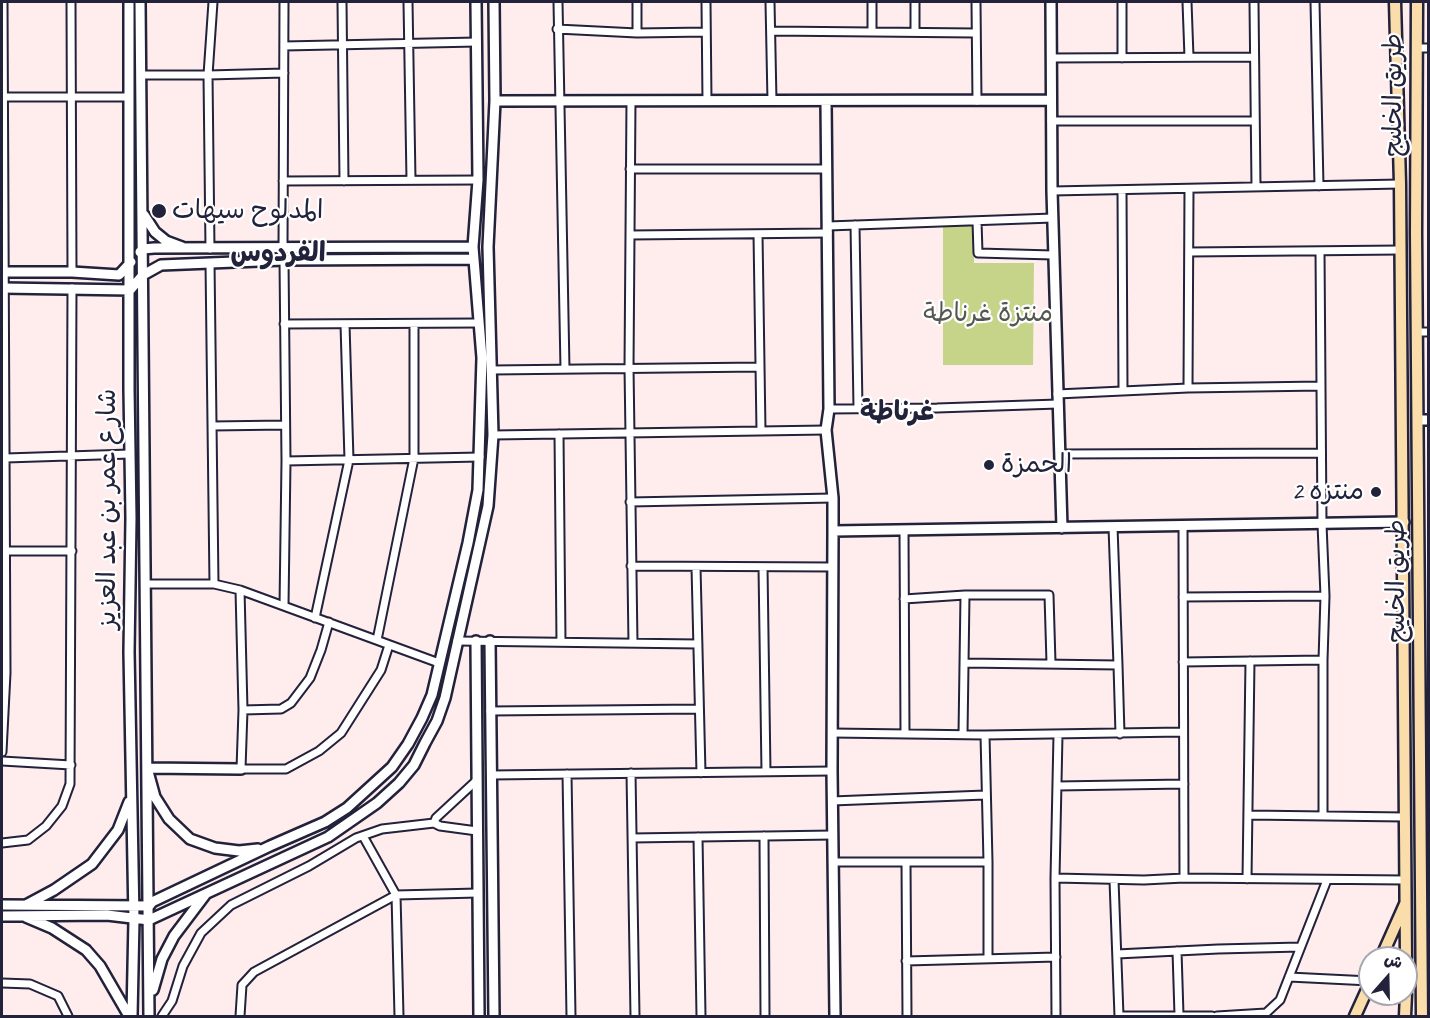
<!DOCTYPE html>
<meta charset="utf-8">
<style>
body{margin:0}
#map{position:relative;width:1430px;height:1018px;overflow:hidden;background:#ffecec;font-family:Caveat,"Playpen Sans Arabic",sans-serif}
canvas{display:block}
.frame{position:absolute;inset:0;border:3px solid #22223b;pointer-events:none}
.north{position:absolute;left:1358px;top:946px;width:60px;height:60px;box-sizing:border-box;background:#fff;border:2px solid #a7a7b1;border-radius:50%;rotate:20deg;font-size:16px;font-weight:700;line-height:24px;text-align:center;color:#22223b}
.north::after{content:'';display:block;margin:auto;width:21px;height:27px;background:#22223b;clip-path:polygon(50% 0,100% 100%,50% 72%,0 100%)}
</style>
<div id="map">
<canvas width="1430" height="1018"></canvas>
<div class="frame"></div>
<div class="north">ش</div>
</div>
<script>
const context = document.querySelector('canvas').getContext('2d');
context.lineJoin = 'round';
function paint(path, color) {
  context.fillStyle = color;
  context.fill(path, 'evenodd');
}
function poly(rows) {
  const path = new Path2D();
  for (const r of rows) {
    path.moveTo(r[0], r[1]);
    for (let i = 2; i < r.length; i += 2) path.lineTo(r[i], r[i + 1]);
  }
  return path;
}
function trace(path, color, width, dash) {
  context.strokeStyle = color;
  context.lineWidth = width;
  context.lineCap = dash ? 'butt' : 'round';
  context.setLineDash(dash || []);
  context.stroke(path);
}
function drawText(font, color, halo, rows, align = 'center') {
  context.font = font + ' Caveat,"Playpen Sans Arabic",sans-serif';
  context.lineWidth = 4.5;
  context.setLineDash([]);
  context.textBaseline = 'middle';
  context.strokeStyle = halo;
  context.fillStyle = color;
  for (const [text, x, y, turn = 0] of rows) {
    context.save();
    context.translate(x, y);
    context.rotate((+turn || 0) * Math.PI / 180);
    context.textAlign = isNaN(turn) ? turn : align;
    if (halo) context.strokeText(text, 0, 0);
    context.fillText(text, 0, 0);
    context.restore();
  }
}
const green = poly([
 [943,225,974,225,974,263,1034,263,1033,365,943,365]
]);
const street = poly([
 [71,2,72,272],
 [342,2,344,181],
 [408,2,411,180],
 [558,2,565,369],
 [637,2,637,33],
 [706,2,707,101],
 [770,2,772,101],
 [872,2,872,31],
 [976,2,977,101],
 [1122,2,1122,58],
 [1187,2,1189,57],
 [1254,2,1256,187],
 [1315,2,1319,186],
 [557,29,637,33,706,32],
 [771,31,975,33],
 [915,32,915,2],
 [284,46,477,42],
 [1417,48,1428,48],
 [1051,58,1254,57],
 [141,75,208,75,284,73],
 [3,97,129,97],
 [631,101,629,367,633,643],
 [1051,121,1255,121],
 [630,169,827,169],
 [283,181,478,180],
 [1122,190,1123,391],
 [1052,191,1400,184],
 [977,221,978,253,1053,255],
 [855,225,858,408],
 [828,226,1053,218],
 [758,234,761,431],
 [630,235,828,233],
 [283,248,284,2],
 [210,249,208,75,213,2],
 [1320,251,1322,524,1325,596,1323,660,1323,816],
 [1189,252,1401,250],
 [210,263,214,584],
 [284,324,479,323],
 [1417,332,1428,332],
 [492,370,760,367],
 [1188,388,1189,189],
 [1057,394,1188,388,1321,386],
 [829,409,937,408,1058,404],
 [212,426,285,425],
 [559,434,561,642],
 [493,435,826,430],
 [1060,454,1321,453],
 [6,458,130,454],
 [286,461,480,457],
 [630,502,833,498],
 [1183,526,1184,878],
 [1113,527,1118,665],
 [904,530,905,734],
 [4,551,72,551],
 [631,566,833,567],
 [696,567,701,773],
 [763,567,766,772],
 [146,584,214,584,240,590,439,663],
 [240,590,243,710,241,769,286,769,319,751,341,733,381,670,389,645],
 [1183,597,1325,596],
 [904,599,965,595,1049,595,1051,663],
 [284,606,286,461,284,260],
 [315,618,349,460,345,324],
 [377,640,414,458,414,324],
 [457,641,698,644],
 [1183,662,1323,660],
 [964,663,1118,665,1120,734],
 [243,710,281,709,291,703,310,678,321,650,329,622],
 [490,711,699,709],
 [832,733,985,735,1182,732],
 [963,734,965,595],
 [985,735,988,862,988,959],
 [2,752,6,673,3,2],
 [2,761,71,765],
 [631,773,635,1016],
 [567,774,571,1016],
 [491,775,832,771],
 [1057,786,1184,784],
 [832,801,985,795],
 [1248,815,1405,817],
 [434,823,436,818,477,780],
 [363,836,396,895,399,1016],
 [764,836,765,1016],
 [698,837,701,1016],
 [632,838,833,835],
 [2,843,28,840,46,826,62,806,70,784,72,288],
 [833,862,988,862],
 [906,862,907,1016],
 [1055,878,1144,880,1184,878,1406,880],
 [1247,879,1250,661],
 [1114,880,1119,1016],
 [1177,951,1179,1015],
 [1117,954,1218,949,1300,947],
 [906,961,1056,957],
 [1289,977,1370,981],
 [2,983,30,984,58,996,68,1016],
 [162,1016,172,1001,183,966,201,933,231,905,309,866,356,838,382,829,434,823,440,826,477,831],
 [240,1016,242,985,254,972,396,895,478,893],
 [1056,1016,1055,878,1058,735],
 [1119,1016,1212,1016],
 [1217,1016,1266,1013,1280,1000,1327,880]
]);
const secondary = poly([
 [129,2,129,389,131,518,129,652,134,919,132,1016],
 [140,2,149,1016],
 [1051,2,1052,191,1062,528],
 [495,101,1051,100],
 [826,101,829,409,826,430,833,498,833,531,832,771,835,1016],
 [144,215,155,232,166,241,182,247],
 [140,252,143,249,154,248,473,247],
 [2,272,72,272,119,275,131,262],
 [2,288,130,290,143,275,161,265,284,260,473,259],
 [1418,420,1428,420],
 [833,531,1404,522],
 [476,641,479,1016],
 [490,641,494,1016],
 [241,769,147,768,155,797,169,819,190,839,215,848,239,851,258,849],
 [2,905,149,906,152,902,270,846,325,822,347,808,392,767,408,744,422,718,432,695,468,543,478,490,482,358,473,247,478,180,476,2],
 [26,905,54,890,92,864,118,830,129,802],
 [2,916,107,915,149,920,328,837,377,803,399,783,414,765,425,743,437,721,445,698,488,506,493,435,488,247,495,101,494,2],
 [26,917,52,928,86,950,100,966,129,1016],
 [153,990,162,959,174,936,205,895]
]);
const primary = poly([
 [1395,2,1400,184,1406,958],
 [1417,2,1416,233,1422,1016],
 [1381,958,1405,904],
 [1355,1016,1370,983],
 [1405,1016,1406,994]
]);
const markers = [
 [159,211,8,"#22223b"],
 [989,465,6,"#22223b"],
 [1376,492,6,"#22223b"]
];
const streetNames = [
 ["طريق الخليج",1394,95,-90],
 ["شارع عمر بن عبد العزيز",108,509,-90],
 ["طريق الخليج",1397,581,-90]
];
const poiNames = [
 ["المدلوح سيهات",172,211],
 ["الحمزة",1001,465],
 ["منتزه 2",1364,492,"right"]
];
const parkNames = [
 ["منتزة غرناطة",988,314]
];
const neighbourhoodNames = [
 ["الفردوس",278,254],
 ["غرناطة",897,413]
];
paint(green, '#c5d488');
trace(street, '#22223b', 11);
trace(secondary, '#22223b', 14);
trace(primary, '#22223b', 15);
trace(street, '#fff', 7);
trace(secondary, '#fff', 9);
trace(primary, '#faddab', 10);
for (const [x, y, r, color] of markers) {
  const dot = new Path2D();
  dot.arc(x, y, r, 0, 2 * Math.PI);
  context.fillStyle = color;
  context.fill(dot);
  trace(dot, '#fff', 2);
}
drawText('26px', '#22223b', '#fff', streetNames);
drawText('26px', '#22223b', '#fff', poiNames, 'left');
drawText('26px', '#535752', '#fff', parkNames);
drawText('bold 27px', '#22223b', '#fff', neighbourhoodNames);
</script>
